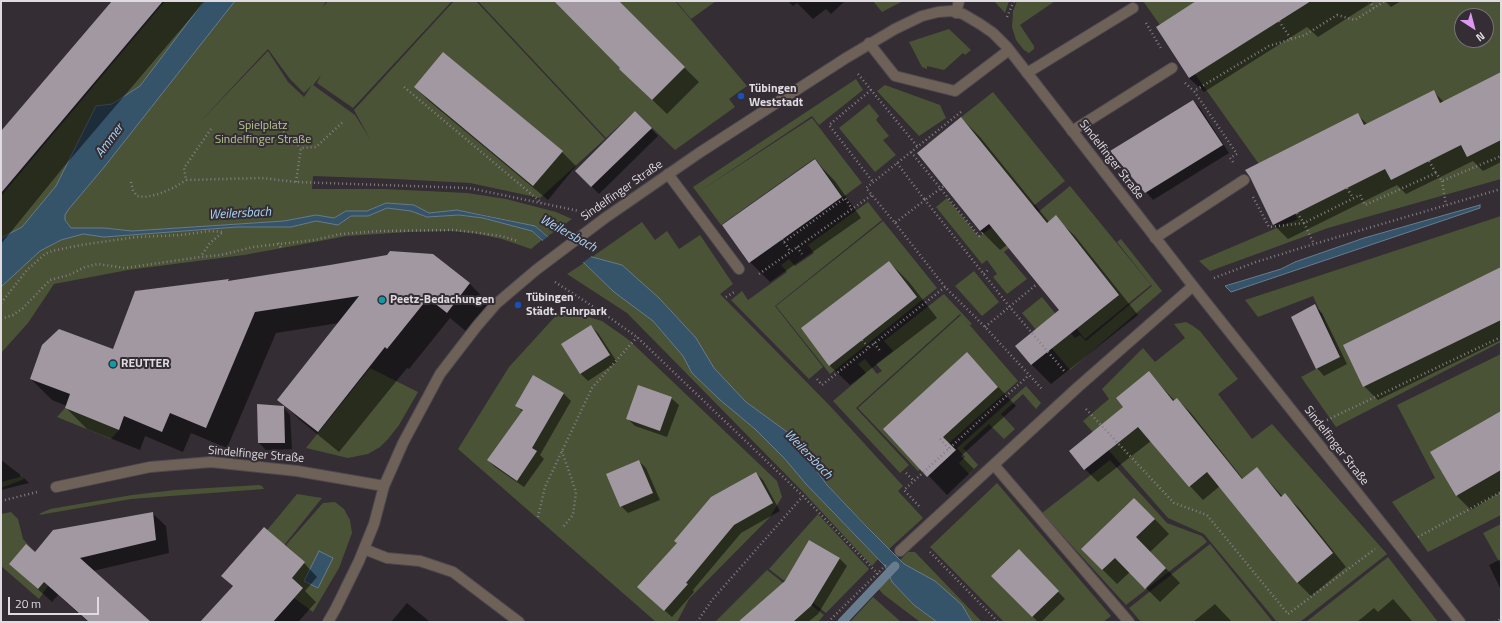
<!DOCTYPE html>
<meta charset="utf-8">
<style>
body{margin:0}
#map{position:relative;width:1502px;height:623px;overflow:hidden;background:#342d34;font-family:"Titillium Web",sans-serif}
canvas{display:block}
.frame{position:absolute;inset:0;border:2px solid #dfdbe0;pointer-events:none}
.north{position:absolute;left:1454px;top:8px;width:40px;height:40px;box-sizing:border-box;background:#342d34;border:1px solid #787379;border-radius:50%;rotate:144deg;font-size:11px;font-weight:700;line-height:16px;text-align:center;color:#dfdbe0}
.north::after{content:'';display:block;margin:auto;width:14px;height:18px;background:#de98f2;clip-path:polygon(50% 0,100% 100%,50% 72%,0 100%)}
.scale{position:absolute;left:8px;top:597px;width:91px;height:18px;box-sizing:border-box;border:2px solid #dfdbe0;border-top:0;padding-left:5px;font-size:12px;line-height:14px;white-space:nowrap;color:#dfdbe0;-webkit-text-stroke:3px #342d34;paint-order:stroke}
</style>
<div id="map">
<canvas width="1502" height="623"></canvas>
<div class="frame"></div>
<div class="north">N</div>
<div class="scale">20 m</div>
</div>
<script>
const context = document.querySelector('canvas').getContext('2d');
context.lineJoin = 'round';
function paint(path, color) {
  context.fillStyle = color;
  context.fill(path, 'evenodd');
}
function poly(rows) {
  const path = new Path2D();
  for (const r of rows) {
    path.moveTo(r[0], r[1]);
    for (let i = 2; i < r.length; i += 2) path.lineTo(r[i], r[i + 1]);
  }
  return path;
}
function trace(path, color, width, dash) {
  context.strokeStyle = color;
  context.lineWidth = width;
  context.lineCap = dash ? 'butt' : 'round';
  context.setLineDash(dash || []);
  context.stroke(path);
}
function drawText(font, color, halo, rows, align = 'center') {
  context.font = font + ' "Titillium Web",sans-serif';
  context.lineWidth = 4;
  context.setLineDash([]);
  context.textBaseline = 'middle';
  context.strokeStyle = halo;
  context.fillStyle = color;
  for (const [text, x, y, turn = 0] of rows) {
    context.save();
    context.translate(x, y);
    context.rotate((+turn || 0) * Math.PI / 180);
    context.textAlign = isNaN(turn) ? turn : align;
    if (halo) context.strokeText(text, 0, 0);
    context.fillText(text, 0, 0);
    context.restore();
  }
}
const green = poly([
 [165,1,204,1,140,86,112,104,96,107,56,186,22,227,1,238,1,196],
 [235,1,326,1,323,7,328,1,452,1,353,108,317,83,321,75,313,85,355,115,370,139,354,110,454,1,476,1,605,139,540,198,470,183,395,179,313,176,312,189,384,189,467,193,506,199,556,212,572,219,548,236,535,226,485,215,457,210,429,213,414,205,386,203,367,211,347,211,334,218,316,215,284,221,132,231,104,228,71,228,65,220,65,215,68,210,105,166],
 [268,49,290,79,304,93,312,85,304,97,288,82,268,51,197,125],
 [478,1,675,1,747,86,729,99,735,107,675,150,635,111,606,138],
 [676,1,716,1,691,19],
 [873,1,903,1,882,12],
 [994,1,1009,1,1005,13],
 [1017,1,1055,1,1020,25,1034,46,1034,49,1029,53,1024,50,1016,40,1012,27,1013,11],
 [1143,1,1501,1,1501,179,1328,228,1210,271,1199,261,1298,219],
 [1462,16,1486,16,1486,40,1462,40],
 [949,29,971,50,965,55,963,53,944,70,927,66,927,69,922,67,909,42],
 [856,79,863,90,819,125,812,116,700,191,812,118,862,183,843,197,815,158,721,225,693,187],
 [885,85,940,105,946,118,919,136,877,91],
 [993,92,1065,181,999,233,927,144],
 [869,104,879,116,876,120,889,136,883,140,896,155,875,172,839,128],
 [1070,186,1151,285,1085,339,1004,240],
 [947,198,979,237,992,227,1009,248,1004,252,1027,279,1007,294,993,277,997,274,987,260,982,264,936,207],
 [868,202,882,220,775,306,823,367,809,379,731,300,742,291,748,300,787,272,781,265,789,259,795,266,814,253,808,245],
 [387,208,411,211,427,217,459,215,483,218,532,231,542,240,531,249,502,239,474,233,450,231,409,232,347,236,244,255,128,270,54,284,28,323,1,353,1,287,40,251,61,240,83,234,104,237,237,227,291,227,316,221,338,225,351,216,368,216],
 [1501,216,1501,342,1336,427,1301,377,1340,356,1313,296,1258,317,1245,300],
 [883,221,937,288,830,374,776,306],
 [642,222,655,240,667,231,679,249,700,235,733,284,720,294,831,407,903,486,898,491,923,518,889,549,827,485,790,434,746,402,714,368,696,338,659,298,622,265,592,257],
 [1121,239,1162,291,1070,370,1022,313,1042,297,1075,338,1080,335,1086,341,1152,286,1117,242],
 [584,263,614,292,653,321,683,356,692,373,719,399,755,429,785,459,806,484,878,559,872,566,804,493,627,313,567,274],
 [974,271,999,302,982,316,955,286],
 [944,294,972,324,970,325,960,314,856,408,909,465,900,473,833,401,866,373,858,364,865,359,877,374,882,371,876,364,893,351,884,341],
 [562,309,602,321,629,340,777,481,782,497,770,517,689,599,677,622,656,622,458,449,509,367],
 [961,315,1018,381,918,471,858,408],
 [1186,322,1193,326,1200,331,1238,379,1218,394,1252,439,1272,424,1387,554,1300,622,1277,622,1204,534,1168,518,1083,421,1109,399,1102,389,1143,348,1155,362,1185,338,1174,324],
 [1501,354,1501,515,1428,552,1392,502,1435,478,1397,405],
 [370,368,418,392,399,425,388,439,380,447,368,454,348,458,306,448],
 [1026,386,1041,403,1036,409,1023,394,1001,414,1015,429,1004,439,989,424,963,448,978,465,969,474,959,463,965,457,957,448],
 [65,408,119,430,111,439,57,417],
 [1110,460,1167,523,1202,536,1207,542,1126,605,1042,513],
 [21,474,23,477,24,479,1,488,1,482,20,477],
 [997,483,1111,616,1103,622,1004,622,930,547],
 [259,485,262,486,264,489,131,499,39,515,41,513,50,509,132,495,175,490],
 [297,494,322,498,281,549,264,534],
 [335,502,344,509,350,520,352,533,339,568,313,612,294,598,303,588,292,578,304,562,286,545,323,503],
 [11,512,18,519,23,539,35,552,57,573,39,599,1,566,1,528,14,524,1,528,1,514],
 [818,514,869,569,826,613,769,569],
 [1501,524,1501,565,1483,533],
 [1210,544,1273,622,1141,622,1129,608],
 [908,552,915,552,982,622,972,622,962,605,904,564,900,560],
 [1388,557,1438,622,1306,622],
 [767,570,824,615,818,622,715,622],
 [889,576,892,582,914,605,937,622,920,622,883,594,877,587],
 [873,597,901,622,850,622]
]);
const water = poly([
 [204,1,235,1,105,166,68,210,65,215,65,220,71,228,104,228,132,231,284,221,316,215,334,218,346,211,367,211,386,203,414,205,429,213,457,210,535,226,547,236,592,257,622,265,659,298,696,338,714,368,746,402,790,434,827,485,868,528,904,564,935,581,962,605,972,622,937,622,914,605,892,582,890,577,846,622,891,576,884,565,806,484,785,459,755,429,719,399,692,373,683,356,653,321,614,292,584,263,542,240,532,231,483,218,459,215,427,217,411,211,387,208,368,216,351,216,338,225,316,221,291,227,237,227,104,237,83,234,61,240,40,251,1,287,1,238,22,227,56,186,96,106,112,104,140,86,204,1],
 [1480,205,1480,208,1231,292,1225,286,1281,269,1295,262,1364,238,1480,205],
 [319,551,333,558,318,588,304,581,319,551]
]);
const pier = poly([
 [550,235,593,255,581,264,541,242]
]);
const shadow = poly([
 [113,1,205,1,62,169,1,244,1,132],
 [555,1,617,1,699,82,667,114,635,83],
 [788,1,845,1,831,14,826,9,813,19,797,3,793,6],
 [1198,1,1374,1,1318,37,1307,27,1204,92,1189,78],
 [1385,1,1401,1,1391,7],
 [1501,73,1501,162,1483,171,1473,161,1406,194,1397,185,1288,239,1274,225,1357,114,1368,125,1433,91,1444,102],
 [415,87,562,152,576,166,548,200,429,101],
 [1193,101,1200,108,1229,153,1153,200,1112,151],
 [635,112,658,136,599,194,576,171],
 [961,118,980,137,1049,222,1055,217,1075,236,1138,315,1051,384,1032,365,1016,346,1060,310,1007,245,1000,250,981,231,918,153],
 [815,161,835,181,861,218,770,282,750,262],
 [433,255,470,284,490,305,468,333,450,318,409,369,407,368,339,452,300,420,279,400,339,323,276,333,227,448,191,433,183,452,145,436,140,450,87,429,66,408,67,406,52,400,31,379,113,350,228,280,230,281],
 [889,262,909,282,937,318,850,385,829,365],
 [1501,269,1501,340,1378,400,1364,386,1344,345],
 [1315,306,1322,313,1347,364,1324,376,1317,368],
 [591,326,598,333,617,362,588,381,581,374,562,344],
 [967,353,1016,406,961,456,974,469,947,495,884,429],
 [1149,373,1175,401,1177,399,1191,413,1243,479,1257,468,1283,497,1285,495,1299,508,1346,567,1311,596,1297,582,1220,486,1203,500,1190,486,1151,441,1098,482,1085,469,1124,407],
 [534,376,564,394,571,401,540,455,544,459,524,487,495,467,488,460,523,412,517,406],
 [671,398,679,405,667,437,635,426,628,419],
 [283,407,290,415,292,449,266,450,259,443],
 [1501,412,1501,492,1471,510,1457,496],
 [1,460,22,476,29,483,1,490],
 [639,461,646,468,660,500,628,513,621,506],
 [756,473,763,480,780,511,741,533,693,590,694,592,672,617,646,594,678,543],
 [152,513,166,526,169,553,93,571,150,622,88,622,58,595,52,602,10,564,35,554],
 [1149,513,1169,534,1150,552,1180,583,1160,602,1130,572,1117,584,1082,549],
 [1019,551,1065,599,1041,622,1038,622,993,576],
 [839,558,847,566,818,614,808,622,750,622],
 [1501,559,1501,590,1489,565],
 [304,563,317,577,305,591,316,602,298,622,201,622,234,587,223,576],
 [1393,599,1413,622,1357,622,1374,608,1378,612],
 [407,603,430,622,391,622],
 [1215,604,1232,622,1193,622]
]);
const stream = poly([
 [842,622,895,566]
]);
const building = poly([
 [112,1,163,1,1,193,1,131],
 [554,1,619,1,685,67,652,100,619,69,620,68],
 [1196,1,1311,1,1189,78,1156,27],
 [443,52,563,151,533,186,414,87],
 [1501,72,1501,140,1467,157,1461,145,1391,180,1385,169,1273,225,1250,177,1245,170,1358,113,1364,125,1434,90,1440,103],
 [1193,100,1223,145,1145,193,1110,151],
 [635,111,652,128,591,187,575,171],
 [961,117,1047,223,1056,215,1119,295,1031,365,1015,346,1059,310,989,224,980,231,917,153],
 [815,159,842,197,749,263,722,225],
 [390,251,433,254,470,283,447,313,428,298,387,349,385,347,318,432,277,400,359,296,255,312,206,428,170,413,162,432,124,416,119,430,65,408,70,394,30,379,42,345,59,329,113,349,135,291,229,279,228,281,330,265,387,255],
 [889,261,917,297,829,366,801,328],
 [1501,267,1501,320,1363,387,1343,345],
 [1315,304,1340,357,1316,369,1291,317],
 [591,325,610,355,580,374,561,344],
 [967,352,998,387,943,437,956,450,927,477,883,429],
 [1149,371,1173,401,1177,398,1242,479,1257,467,1281,497,1285,493,1333,553,1297,583,1207,472,1189,487,1138,427,1084,470,1069,451,1123,407,1116,398],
 [533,375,564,393,532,448,537,451,517,481,487,460,523,410,515,406],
 [638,385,672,397,660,431,626,419],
 [257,404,284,406,285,443,258,443],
 [1501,411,1501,470,1456,496,1430,452],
 [639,460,653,493,620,507,606,474],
 [756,472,773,503,734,525,686,583,688,584,664,611,637,587,677,543,674,541,711,497],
 [1134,498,1155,519,1136,537,1166,568,1145,589,1115,558,1102,570,1081,549],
 [153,512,156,540,80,558,151,622,89,622,44,582,38,589,9,564,26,544,35,552,53,530],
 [264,527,305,562,292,578,303,588,273,622,200,622,233,586,221,576],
 [809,540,840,558,811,606,793,622,738,622,785,581],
 [1019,549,1059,591,1032,617,991,576]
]);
const path = poly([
 [1369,1,1374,8],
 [1007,17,1014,1],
 [1279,21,1291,39],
 [1146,23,1162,50],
 [858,74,917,146],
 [1185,83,1194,91],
 [404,87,542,203],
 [871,90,829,125,873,182],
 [961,112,866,188,895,223,925,200,1009,306,1065,372],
 [272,120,301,148],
 [211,129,184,168,186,180,262,178,296,182,469,188,579,211],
 [911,152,979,236,985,231],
 [1429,161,1436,173],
 [1233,162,1230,158,1237,154,1194,91,1269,46,1305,35,1337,15,1355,20,1385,1],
 [897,163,925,200,944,186],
 [1442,181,1446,205],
 [131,182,133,190,137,196,145,197,159,194,175,187,186,180],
 [296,182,301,148,316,147,344,121],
 [1347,188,1353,198],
 [1253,197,1269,227,1304,223,1360,195,1365,205,1436,173,1442,181,1501,156],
 [1297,213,1304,223,1314,244],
 [895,223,945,287,985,327,1043,390],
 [782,239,791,252],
 [784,242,845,198,852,209],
 [278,243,281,248],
 [797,247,802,254],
 [759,274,872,195],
 [984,274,988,270],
 [1214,278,1256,262,1314,244,1501,189],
 [555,282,603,313,637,337,803,496,878,574],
 [726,297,736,291],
 [1,303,27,270,45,254,52,251,81,245,136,237,181,235,210,231,223,232,210,243,201,256],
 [1,319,13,315,23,308,50,280,69,275,85,267,98,264,125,268,200,257,221,255,253,247,314,240,341,234,380,231,455,230,501,236,518,241],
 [985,327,1037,284],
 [862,340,869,348],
 [874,343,881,352],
 [817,379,822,385,945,287],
 [1086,409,1174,503,1207,515,1288,614,1375,549],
 [1327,420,1501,337],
 [940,439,949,449],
 [562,451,576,492,573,515,563,527],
 [906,473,914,481],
 [1,501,37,492],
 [919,506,904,490,1029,375],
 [538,517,545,487,592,388,637,337],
 [1418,537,1501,492],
 [930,552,998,622],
 [697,622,712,600,803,496],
 [828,622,886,565],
 [1495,622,1501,619]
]);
const lane = poly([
 [1027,73,1133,8],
 [1072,131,1172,68],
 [668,174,739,269],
 [1155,238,1244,180],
 [994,465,1129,622],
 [900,551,1078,387,1193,286]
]);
const street = poly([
 [956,13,959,1],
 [869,43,895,76,955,91,1009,50],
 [56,487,150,467,211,462,297,471,384,486],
 [364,549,387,558,420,561,453,572,519,622],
 [328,622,336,608,359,561,374,524,384,486,403,443,440,374,477,326,496,304,536,270,605,218,699,153,846,58,895,29,922,16,938,12,951,11,963,14,980,24,993,33,1007,47,1193,286,1460,622]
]);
const markers = [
 [741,96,4,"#1a4fb4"],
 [382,300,4,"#0f9aa8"],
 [518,305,4,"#1a4fb4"],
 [113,364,4,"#0f9aa8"]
];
const poiNames = [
 ["Tübingen",749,89],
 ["Weststadt",749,103],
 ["Tübingen",526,298],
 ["Städt. Fuhrpark",526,312],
 ["Peetz-Bedachungen",390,300],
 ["REUTTER",121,364]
];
const parkNames = [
 ["Spielplatz",263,126],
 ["Sindelfinger Straße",263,140]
];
const streetNames = [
 ["Sindelfinger Straße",1111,160,52],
 ["Sindelfinger Straße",622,191,-35],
 ["Sindelfinger Straße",1336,446,52],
 ["Sindelfinger Straße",256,455,5]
];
const waterNames = [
 ["Ammer",110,141,-53],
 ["Weilersbach",240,214,-3],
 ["Weilersbach",568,234,29],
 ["Weilersbach",808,455,46]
];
paint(green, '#4b5337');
paint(water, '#355369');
trace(water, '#687c8d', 1);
paint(pier, '#342d34');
paint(shadow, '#0007');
trace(stream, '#687c8d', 9);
paint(building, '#a198a1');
trace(lane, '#4f4950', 12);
trace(street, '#4f4950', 12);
trace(path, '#847e85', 2.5, [1, 3]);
trace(lane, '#6e6258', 10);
trace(street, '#6e6258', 10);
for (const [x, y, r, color] of markers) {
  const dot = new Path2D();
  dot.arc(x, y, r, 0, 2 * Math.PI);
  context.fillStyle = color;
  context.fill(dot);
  trace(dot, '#342d34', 1.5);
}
drawText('bold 12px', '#dfdbe0', '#342d34', poiNames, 'left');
drawText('12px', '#b8c88d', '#342d34', parkNames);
drawText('12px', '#dfdbe0', '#342d34', streetNames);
drawText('italic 13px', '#aad6f6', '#342d34', waterNames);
</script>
